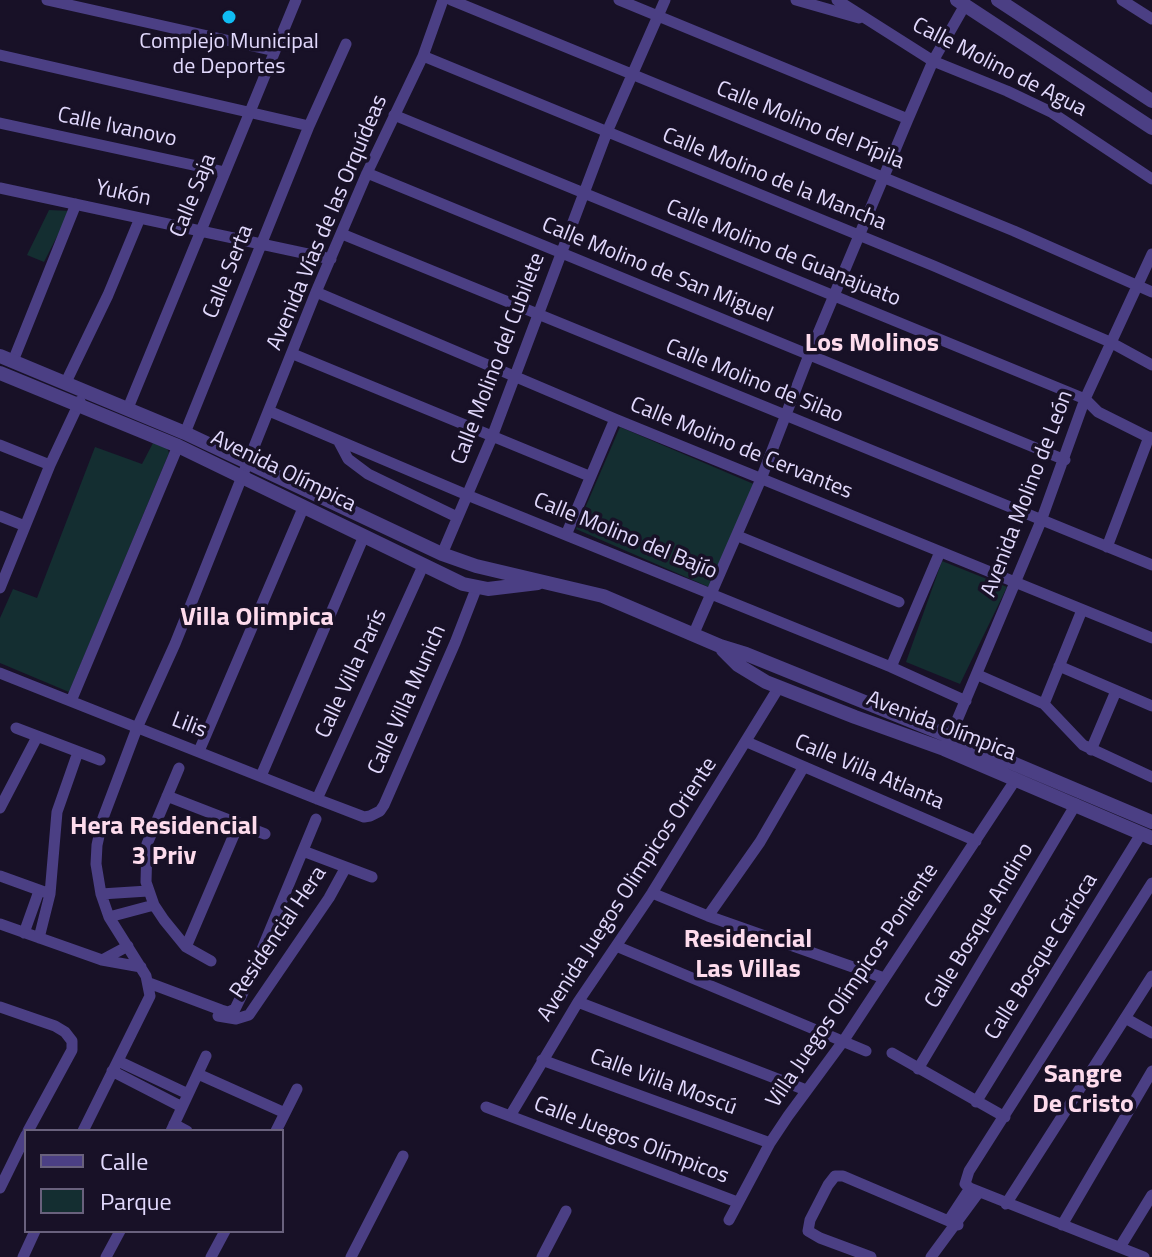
<!DOCTYPE html>
<meta charset="utf-8">
<style>
body{margin:0}
#map{position:relative;width:1152px;height:1257px;overflow:hidden;background:#181127;font-family:"Titillium Web",sans-serif}
canvas{display:block}
.legend{position:absolute;left:24px;top:1129px;width:260px;height:104px;box-sizing:border-box;background:#181127;border:2px solid #69617d;margin:0;padding:10px 14px;list-style:none;font-size:24px;color:#e2d9fd}
.legend li{display:flex;align-items:center;gap:16px;height:40px}
.legend b{width:40px;border:2px solid #69617d}
</style>
<div id="map">
<canvas width="1152" height="1257"></canvas>
<ul class="legend">
<li><b style="height:10px;background:#4b3f84"></b>Calle</li>
<li><b style="height:22px;background:#142e31"></b>Parque</li>
</ul>
</div>
<script>
const context = document.querySelector('canvas').getContext('2d');
context.lineJoin = 'round';
function paint(path, color) {
  context.fillStyle = color;
  context.fill(path, 'evenodd');
}
function poly(rows) {
  const path = new Path2D();
  for (const r of rows) {
    path.moveTo(r[0], r[1]);
    for (let i = 2; i < r.length; i += 2) path.lineTo(r[i], r[i + 1]);
  }
  return path;
}
function trace(path, color, width, dash) {
  context.strokeStyle = color;
  context.lineWidth = width;
  context.lineCap = dash ? 'butt' : 'round';
  context.setLineDash(dash || []);
  context.stroke(path);
}
function drawText(font, color, halo, rows, align = 'center') {
  context.font = font + ' "Titillium Web",sans-serif';
  context.lineWidth = 7;
  context.setLineDash([]);
  context.textBaseline = 'middle';
  context.strokeStyle = halo;
  context.fillStyle = color;
  for (const [text, x, y, turn = 0] of rows) {
    context.save();
    context.translate(x, y);
    context.rotate((+turn || 0) * Math.PI / 180);
    context.textAlign = isNaN(turn) ? turn : align;
    if (halo) context.strokeText(text, 0, 0);
    context.fillText(text, 0, 0);
    context.restore();
  }
}
const green = poly([
 [49,210,70,211,44,262,27,255],
 [620,427,756,485,711,588,576,529],
 [153,443,167,448,169,453,69,692,0,663,0,618,13,589,37,598,95,447,142,464],
 [942,561,1007,587,960,684,906,662]
]);
const minor = poly([
 [47,0,275,51],
 [451,0,1014,231,1152,292],
 [619,0,908,119],
 [796,0,859,18],
 [837,0,933,61,1007,91,1051,112,1152,179],
 [1122,0,1152,19],
 [0,55,309,126],
 [423,56,934,266,1110,342,1152,365],
 [394,115,1085,399,1098,412,1152,439],
 [0,123,225,172],
 [367,173,1065,460],
 [0,188,331,259],
 [342,234,1152,565],
 [316,292,615,419,1152,638],
 [293,354,589,476],
 [13,361,76,204],
 [66,382,108,295,140,218],
 [128,408,296,0],
 [269,411,467,495,891,667,966,701],
 [185,433,309,126,346,44],
 [339,442,348,459,368,474,457,517],
 [0,445,50,465],
 [0,516,25,526],
 [566,535,615,419],
 [738,536,899,602],
 [1107,547,1149,437],
 [442,554,492,437,607,132,665,0],
 [0,588,50,465,80,401],
 [694,633,761,479,809,355,908,119,933,61,965,5],
 [1059,666,1152,706],
 [891,667,940,552],
 [0,673,317,799,364,817,370,816,380,811,384,805,455,643,476,589],
 [978,675,1044,704,1083,745,1152,777],
 [71,701,178,446],
 [1044,704,1082,610],
 [16,728,100,760],
 [747,742,976,841],
 [947,744,1041,521,1085,399,1152,254],
 [1091,750,1116,691],
 [199,751,304,506],
 [179,768,147,844,146,882,154,905,164,920,186,947,211,961],
 [261,776,364,536],
 [167,796,265,834],
 [317,799,423,566],
 [0,808,37,737],
 [303,851,372,877],
 [0,876,50,894],
 [652,893,708,916,884,978],
 [101,894,148,891],
 [708,916,760,842,803,768],
 [109,917,154,905],
 [0,924,102,960,141,967],
 [24,933,39,891],
 [39,938,50,894,57,812,78,752],
 [616,946,866,1051],
 [186,947,239,823],
 [102,960,128,946],
 [149,983,221,1010,228,1012,235,1009,250,978,316,819],
 [578,1002,806,1090],
 [0,1007,55,1026,65,1032,72,1041,72,1050,28,1131],
 [218,1016,236,1019,249,1015,329,898,346,867],
 [1125,1018,1152,1033],
 [892,1053,1005,1117],
 [542,1060,770,1143],
 [118,1061,188,1094],
 [918,1069,1076,804],
 [112,1071,182,1107],
 [198,1074,285,1113],
 [976,1102,1141,834],
 [486,1107,737,1202],
 [510,1116,578,1002,652,893,779,687],
 [174,1124,187,1131],
 [83,1131,150,996,146,976,109,917,101,894,96,864,97,845,103,818,137,728,175,644,316,292,367,173,423,56,443,0],
 [171,1131,206,1056],
 [276,1131,297,1089],
 [0,1188,26,1135],
 [970,1188,965,1184,969,1171,1152,883],
 [970,1188,1144,1257],
 [1006,1204,1152,976],
 [729,1220,770,1143,788,1116,844,1040,1016,779],
 [949,1220,970,1188],
 [1062,1225,1152,1071],
 [1120,1247,1152,1195],
 [23,1257,35,1231],
 [106,1257,120,1231],
 [211,1257,225,1231],
 [351,1257,403,1156],
 [542,1257,566,1211],
 [871,1257,820,1238,808,1231,810,1220,828,1185,835,1176,843,1176,958,1225],
 [931,1257,979,1192]
]);
const tertiary = poly([
 [957,0,1152,128],
 [998,0,1152,101],
 [0,356,185,433,442,554,476,566,603,596,720,646,746,654,951,737,1152,822],
 [0,373,178,446,463,584,488,589,538,583],
 [723,650,738,665,766,682,855,717,944,749,1152,838]
]);
const markers = [
 [229,17,8,"#10bcf3"]
];
const poiNames = [
 ["Complejo Municipal",229,43],
 ["de Deportes",229,68]
];
const streetNames = [
 ["Calle Molino de Agua",999,68,27],
 ["Calle Molino del Pípila",810,126,22],
 ["Calle Ivanovo",117,128,12],
 ["Calle Molino de la Mancha",774,180,22],
 ["Yukón",123,194,12],
 ["Calle Saja",194,196,-68],
 ["Avenida Vías de las Orquídeas",328,223,-67],
 ["Calle Molino de Guanajuato",783,254,22],
 ["Calle Molino de San Miguel",657,271,22],
 ["Calle Serta",229,272,-68],
 ["Calle Molino del Cubilete",499,359,-69],
 ["Calle Molino de Silao",754,382,22],
 ["Calle Molino de Cervantes",741,449,22],
 ["Avenida Olímpica",283,472,26],
 ["Avenida Molino de León",1028,494,-69],
 ["Calle Molino del Bajío",625,537,22],
 ["Calle Villa París",352,674,-65],
 ["Calle Villa Munich",408,700,-66],
 ["Lilis",189,726,21],
 ["Avenida Olímpica",941,727,21],
 ["Calle Villa Atlanta",869,773,23],
 ["Avenida Juegos Olimpicos Oriente",628,890,-57],
 ["Calle Bosque Andino",980,926,-59],
 ["Residencial Hera",279,933,-56],
 ["Calle Bosque Carioca",1042,957,-58],
 ["Villa Juegos Olímpicos Poniente",853,986,-56],
 ["Calle Villa Moscú",663,1083,20],
 ["Calle Juegos Olímpicos",631,1141,21]
];
const quarterNames = [
 ["Los Molinos",872,345],
 ["Villa Olimpica",257,619],
 ["Hera Residencial",164,828],
 ["3 Priv",164,858],
 ["Residencial",748,941],
 ["Las Villas",748,971],
 ["Sangre",1083,1076],
 ["De Cristo",1083,1106]
];
paint(green, '#142e31');
trace(minor, '#4b3f84', 11);
trace(tertiary, '#4b3f84', 14);
for (const [x, y, r, color] of markers) {
  const dot = new Path2D();
  dot.arc(x, y, r, 0, 2 * Math.PI);
  context.fillStyle = color;
  context.fill(dot);
  trace(dot, '#181127', 3);
}
drawText('22px', '#e2d9fd', '#181127', poiNames);
drawText('22px', '#e2d9fd', '#181127', streetNames);
drawText('bold 26px', '#fddbec', '#181127', quarterNames);
</script>
